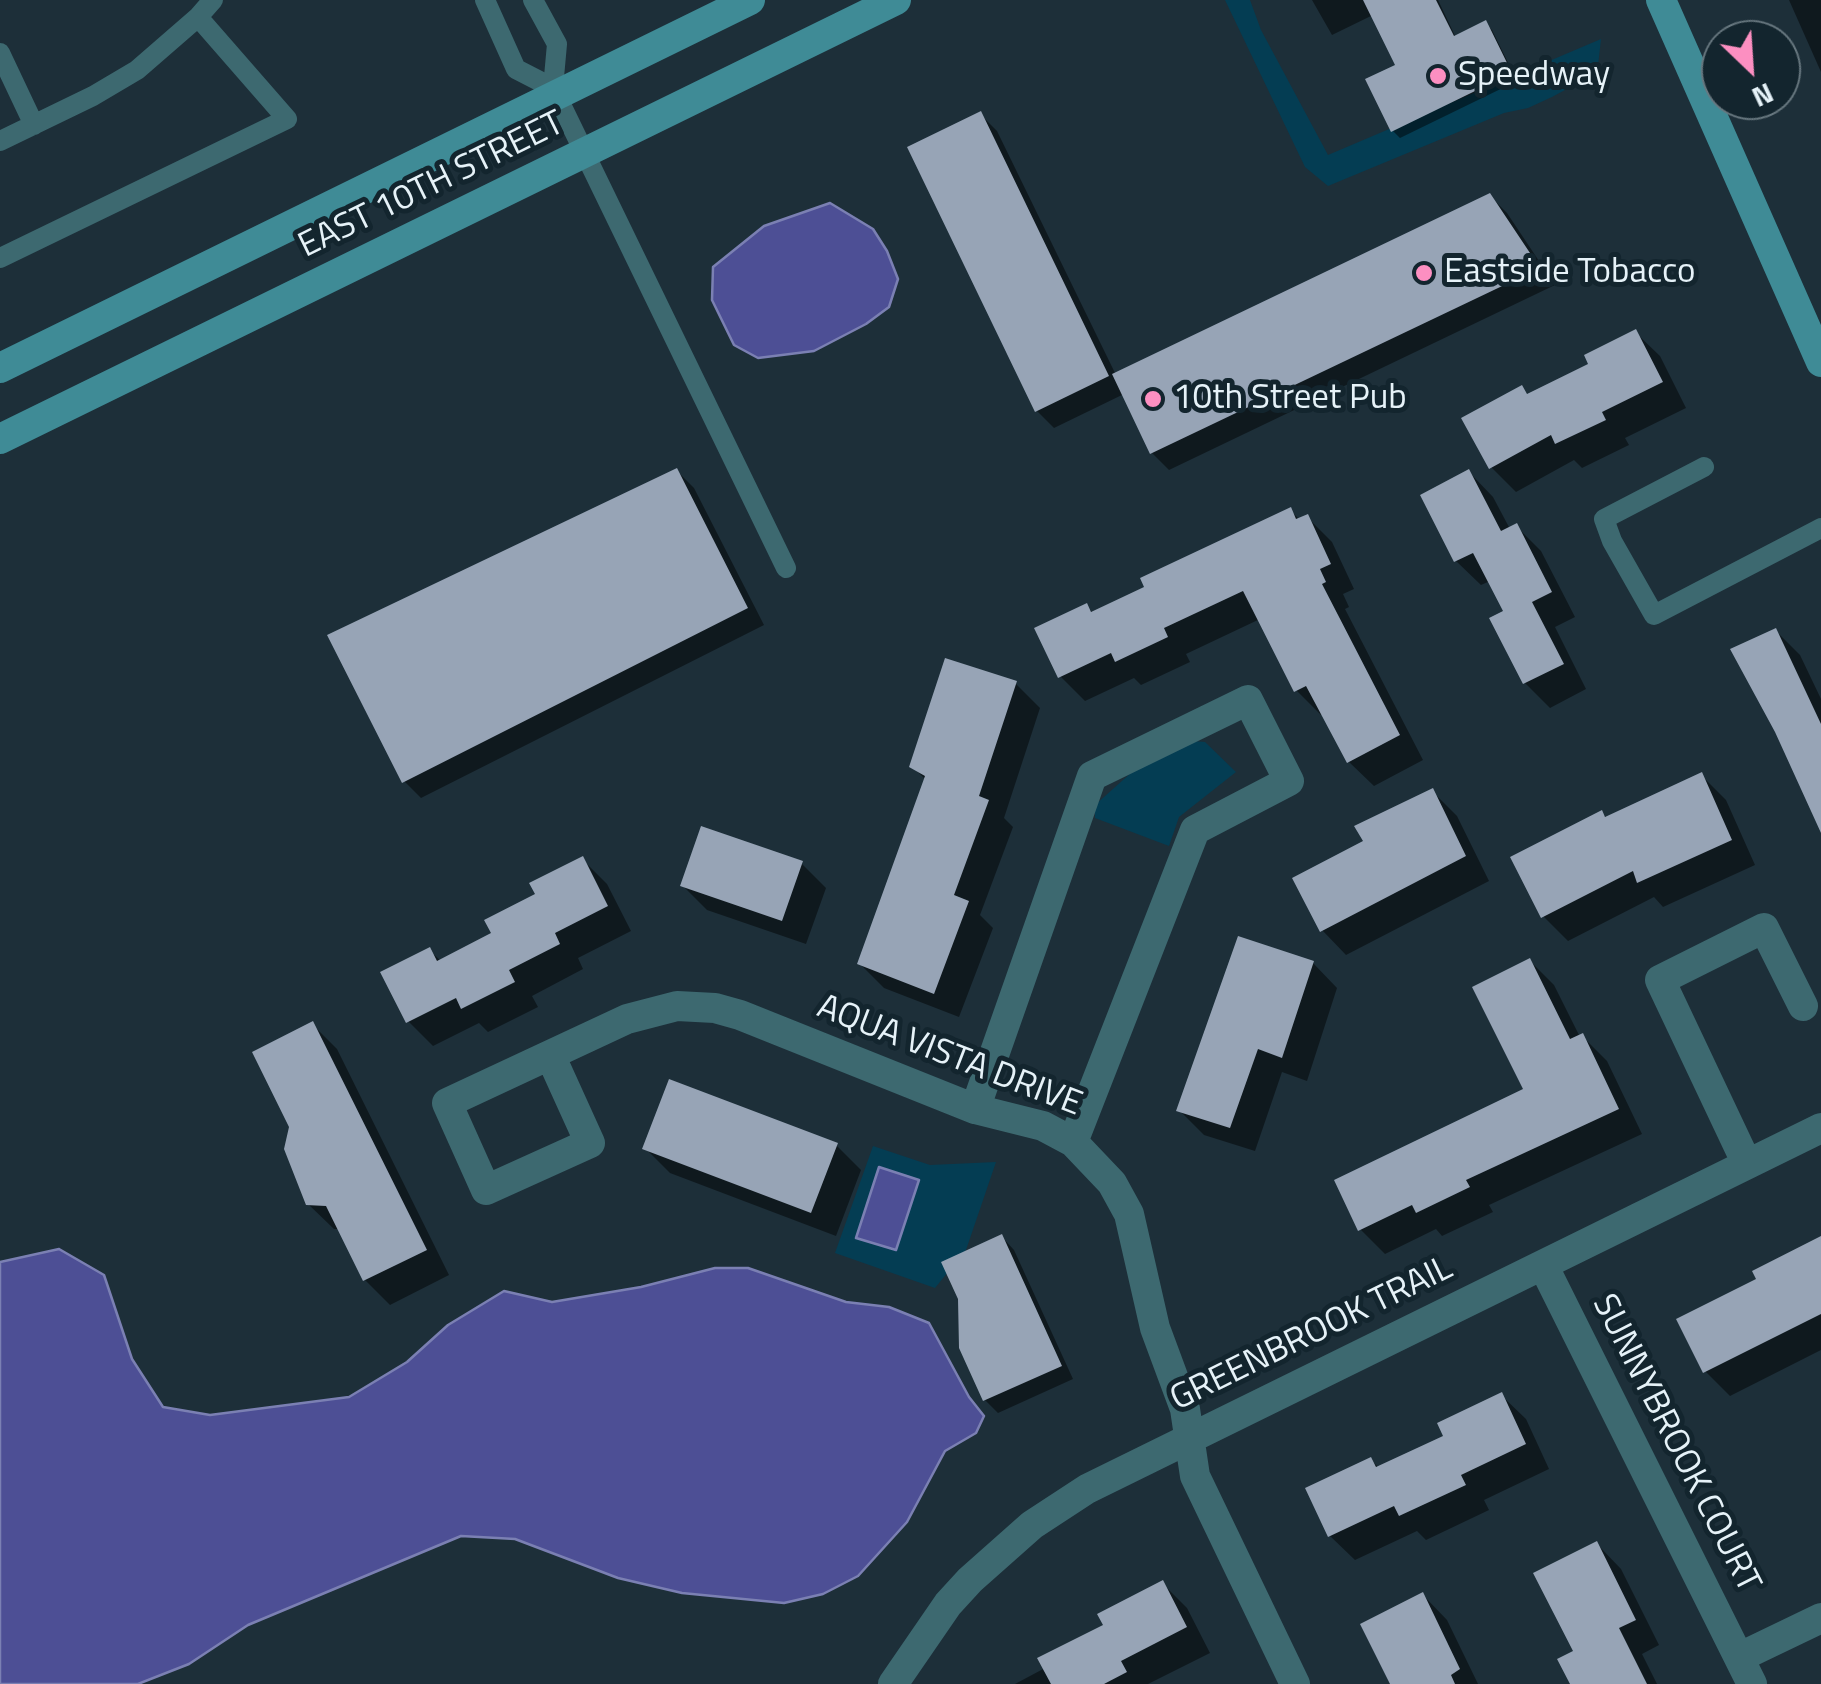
<!DOCTYPE html>
<style>
body{margin:0}
#map{position:relative;width:1821px;height:1684px;overflow:hidden;background:#1d2f39;font-family:"Titillium Web",sans-serif}
canvas{display:block}
.north{position:absolute;left:1701px;top:20px;width:100px;height:100px;box-sizing:border-box;background:#13252e;border:2px solid #67777f;border-radius:50%;rotate:155deg;font-size:28px;font-weight:700;line-height:40px;text-align:center;color:#e6f2f8}
.north::after{content:'';display:block;margin:auto;width:35px;height:45px;background:#fc8fc1;clip-path:polygon(50% 0,100% 100%,50% 72%,0 100%)}
</style>
<div id="map">
<canvas width="1821" height="1684"></canvas>
<div class="north">N</div>
</div>
<script>
const context = document.querySelector('canvas').getContext('2d');
context.lineJoin = 'round';
function paint(path, color) {
  context.fillStyle = color;
  context.fill(path, 'evenodd');
}
function poly(rows) {
  const path = new Path2D();
  for (const r of rows) {
    path.moveTo(r[0], r[1]);
    for (let i = 2; i < r.length; i += 2) path.lineTo(r[i], r[i + 1]);
  }
  return path;
}
function trace(path, color, width, dash) {
  context.strokeStyle = color;
  context.lineWidth = width;
  context.lineCap = dash ? 'butt' : 'round';
  context.setLineDash(dash || []);
  context.stroke(path);
}
function drawText(font, color, halo, rows, align = 'center') {
  context.font = font + ' "Titillium Web",sans-serif';
  context.lineWidth = 10;
  context.setLineDash([]);
  context.textBaseline = 'middle';
  context.strokeStyle = halo;
  context.fillStyle = color;
  for (const [text, x, y, turn = 0] of rows) {
    context.save();
    context.translate(x, y);
    context.rotate((+turn || 0) * Math.PI / 180);
    context.textAlign = isNaN(turn) ? turn : align;
    if (halo) context.strokeText(text, 0, 0);
    context.fillText(text, 0, 0);
    context.restore();
  }
}
const green = poly([
 [1225,0,1250,0,1261,30,1328,155,1601,39,1598,66,1576,84,1552,97,1528,108,1504,113,1328,186,1305,167],
 [1169,739,1205,742,1236,772,1179,817,1169,846,1095,818,1095,805],
 [873,1146,930,1165,996,1162,966,1250,935,1288,835,1253]
]);
const water = poly([
 [830,203,873,229,887,251,898,279,889,307,866,324,814,351,758,358,734,345,712,300,713,267,764,226,830,203],
 [879,1167,919,1180,896,1250,856,1238,879,1167],
 [59,1249,104,1275,132,1359,163,1407,210,1415,349,1397,407,1362,448,1325,504,1291,552,1302,641,1287,715,1268,748,1268,846,1302,889,1307,929,1323,969,1397,984,1416,976,1433,945,1451,907,1522,858,1576,823,1594,784,1603,682,1593,618,1578,515,1539,461,1536,248,1625,189,1664,138,1684,0,1684,0,1262,59,1249]
]);
const shadow = poly([
 [1312,0,1438,0,1456,38,1485,23,1492,30,1517,81,1400,138,1393,131,1398,66,1373,15,1332,35],
 [1789,0,1821,0,1821,72],
 [980,114,997,131,1116,375,1490,196,1507,213,1555,285,1169,470,1152,453,1124,394,1054,428,1037,411],
 [1635,332,1660,356,1686,408,1625,438,1629,445,1582,468,1574,460,1516,492,1491,467,1592,365],
 [677,471,694,488,764,625,421,798,404,781],
 [1469,472,1493,497,1510,529,1516,526,1541,551,1575,617,1555,627,1586,689,1550,708,1525,683,1492,619,1506,612,1490,581,1481,585,1456,561],
 [1290,510,1300,520,1307,517,1332,542,1354,589,1343,594,1349,607,1345,609,1423,760,1374,786,1349,762,1324,715,1321,715,1296,690,1260,619,1186,654,1190,662,1141,685,1134,678,1085,701,1060,676,1086,606,1093,613,1147,588],
 [1776,631,1800,655,1821,699,1821,827],
 [1015,683,1040,708,1004,818,1013,827,980,915,993,928,959,1017,884,988,860,964,927,781,912,766],
 [1701,775,1726,800,1755,865,1663,907,1654,897,1568,941,1543,916,1601,813,1607,818],
 [1432,791,1457,816,1489,881,1346,955,1322,930,1366,843],
 [582,859,607,884,631,931,578,958,583,969,532,996,538,1007,488,1032,479,1023,433,1046,408,1021,429,950,441,961,494,934],
 [801,863,826,888,806,944,707,910,682,885],
 [1530,961,1554,985,1580,1037,1582,1036,1607,1061,1642,1134,1489,1205,1493,1212,1442,1236,1436,1229,1385,1254,1360,1229,1526,1090],
 [1313,963,1337,988,1307,1081,1282,1072,1255,1151,1204,1135,1179,1110],
 [312,1024,337,1049,449,1275,390,1305,365,1280,340,1229,334,1229,308,1204],
 [836,1145,861,1170,836,1236,670,1173,645,1148],
 [1002,1237,1014,1250,1073,1379,998,1413,985,1400,960,1298],
 [1821,1239,1821,1350,1730,1396,1705,1371,1760,1280],
 [1501,1395,1526,1419,1549,1469,1484,1500,1489,1510,1426,1540,1417,1531,1355,1560,1330,1536,1371,1460,1380,1469,1446,1437],
 [1597,1544,1621,1569,1659,1645,1642,1654,1657,1684,1573,1684],
 [1162,1583,1187,1608,1210,1653,1148,1684,1015,1684,1045,1668],
 [1423,1595,1447,1620,1478,1684,1393,1684]
]);
const building = poly([
 [1363,0,1436,0,1454,36,1486,20,1512,73,1391,132,1365,79,1395,65],
 [981,111,1109,376,1035,412,907,147],
 [1490,193,1540,268,1150,454,1112,374],
 [1636,329,1663,382,1602,412,1606,420,1555,444,1551,435,1489,469,1461,418,1522,385,1527,394,1588,364,1584,355],
 [677,468,748,608,402,783,327,635],
 [1469,469,1501,531,1517,523,1552,592,1532,602,1564,664,1523,684,1489,618,1503,611,1473,553,1454,562,1420,495],
 [1291,507,1296,519,1308,514,1331,564,1320,569,1326,582,1322,584,1400,735,1347,763,1306,686,1294,692,1243,591,1164,628,1168,637,1115,662,1111,653,1058,678,1034,628,1087,603,1091,612,1144,587,1140,578],
 [1776,628,1821,724,1821,833,1775,732,1730,649],
 [945,658,1017,681,979,796,989,800,954,895,969,901,934,994,857,964,925,776,909,767],
 [1702,772,1732,840,1637,883,1633,871,1541,918,1510,857,1602,810,1605,817],
 [1433,788,1466,856,1320,932,1292,878,1363,841,1354,826],
 [701,826,803,861,782,921,680,886],
 [583,856,608,906,555,933,560,944,509,970,515,982,461,1009,456,998,406,1023,380,972,430,947,437,961,491,933,484,920,535,894,529,883],
 [1238,936,1314,961,1282,1058,1258,1049,1230,1128,1176,1111],
 [1530,958,1570,1039,1583,1033,1619,1109,1466,1180,1470,1187,1416,1213,1412,1205,1358,1231,1334,1180,1523,1089,1472,987],
 [313,1021,427,1250,363,1281,326,1206,306,1205,284,1149,289,1127,252,1052],
 [669,1079,838,1143,811,1213,642,1149],
 [1002,1234,1062,1366,983,1401,959,1348,958,1299,941,1262],
 [1821,1236,1821,1314,1703,1373,1676,1319,1756,1279,1752,1271],
 [1502,1392,1526,1444,1461,1475,1466,1485,1399,1516,1394,1506,1328,1537,1305,1488,1371,1457,1376,1467,1443,1436,1437,1423],
 [1597,1541,1636,1620,1619,1628,1647,1684,1570,1684,1557,1659,1573,1651,1533,1573],
 [1163,1580,1187,1627,1121,1661,1127,1672,1104,1684,1051,1684,1037,1658,1103,1625,1097,1614],
 [1423,1592,1460,1669,1451,1675,1455,1684,1390,1684,1360,1624]
]);
const lane = poly([
 [485,0,516,69,553,88],
 [533,0,557,44,553,88,786,568],
 [0,53,34,125],
 [0,141,93,96,137,70,198,17,213,0],
 [0,258,287,119,198,17],
 [1704,467,1604,519,1612,541,1654,615,1821,528]
]);
const street = poly([
 [551,1057,590,1143,486,1190,447,1103,627,1019,677,1006,715,1008,740,1015,975,1109,1043,1126,1073,1142,1112,1183,1129,1214,1155,1328,1185,1409,1195,1476,1295,1684],
 [975,1109,1092,776,1248,700,1289,781,1195,830,1073,1142],
 [1747,1164,1660,980,1764,928,1803,1006],
 [1543,1265,1752,1684],
 [1740,1657,1821,1618],
 [893,1684,948,1604,970,1580,1032,1525,1087,1489,1821,1128]
]);
const secondary = poly([
 [1661,0,1821,362],
 [0,368,750,0],
 [0,439,896,0]
]);
const markers = [
 [1438,76,10,"#fc8fc1"],
 [1424,273,10,"#fc8fc1"],
 [1153,399,10,"#fc8fc1"]
];
const poiNames = [
 ["Speedway",1458,76],
 ["Eastside Tobacco",1444,273],
 ["10th Street Pub",1173,399]
];
const streetNames = [
 ["EAST 10TH STREET",432,186,-26],
 ["AQUA VISTA DRIVE",949,1057,21],
 ["GREENBROOK TRAIL",1312,1335,-26],
 ["SUNNYBROOK COURT",1675,1444,63]
];
paint(green, '#043d53');
paint(water, '#4d4f95');
trace(water, '#7b80b3', 2.5);
paint(shadow, '#0007');
paint(building, '#97a4b6');
trace(lane, '#3d6970', 20);
trace(street, '#3d6970', 30);
trace(secondary, '#3f8b96', 30);
for (const [x, y, r, color] of markers) {
  const dot = new Path2D();
  dot.arc(x, y, r, 0, 2 * Math.PI);
  context.fillStyle = color;
  context.fill(dot);
  trace(dot, '#13252e', 4);
}
drawText('35px', '#e6f2f8', '#13252e', poiNames, 'left');
drawText('35px', '#e6f2f8', '#13252e', streetNames);
</script>
